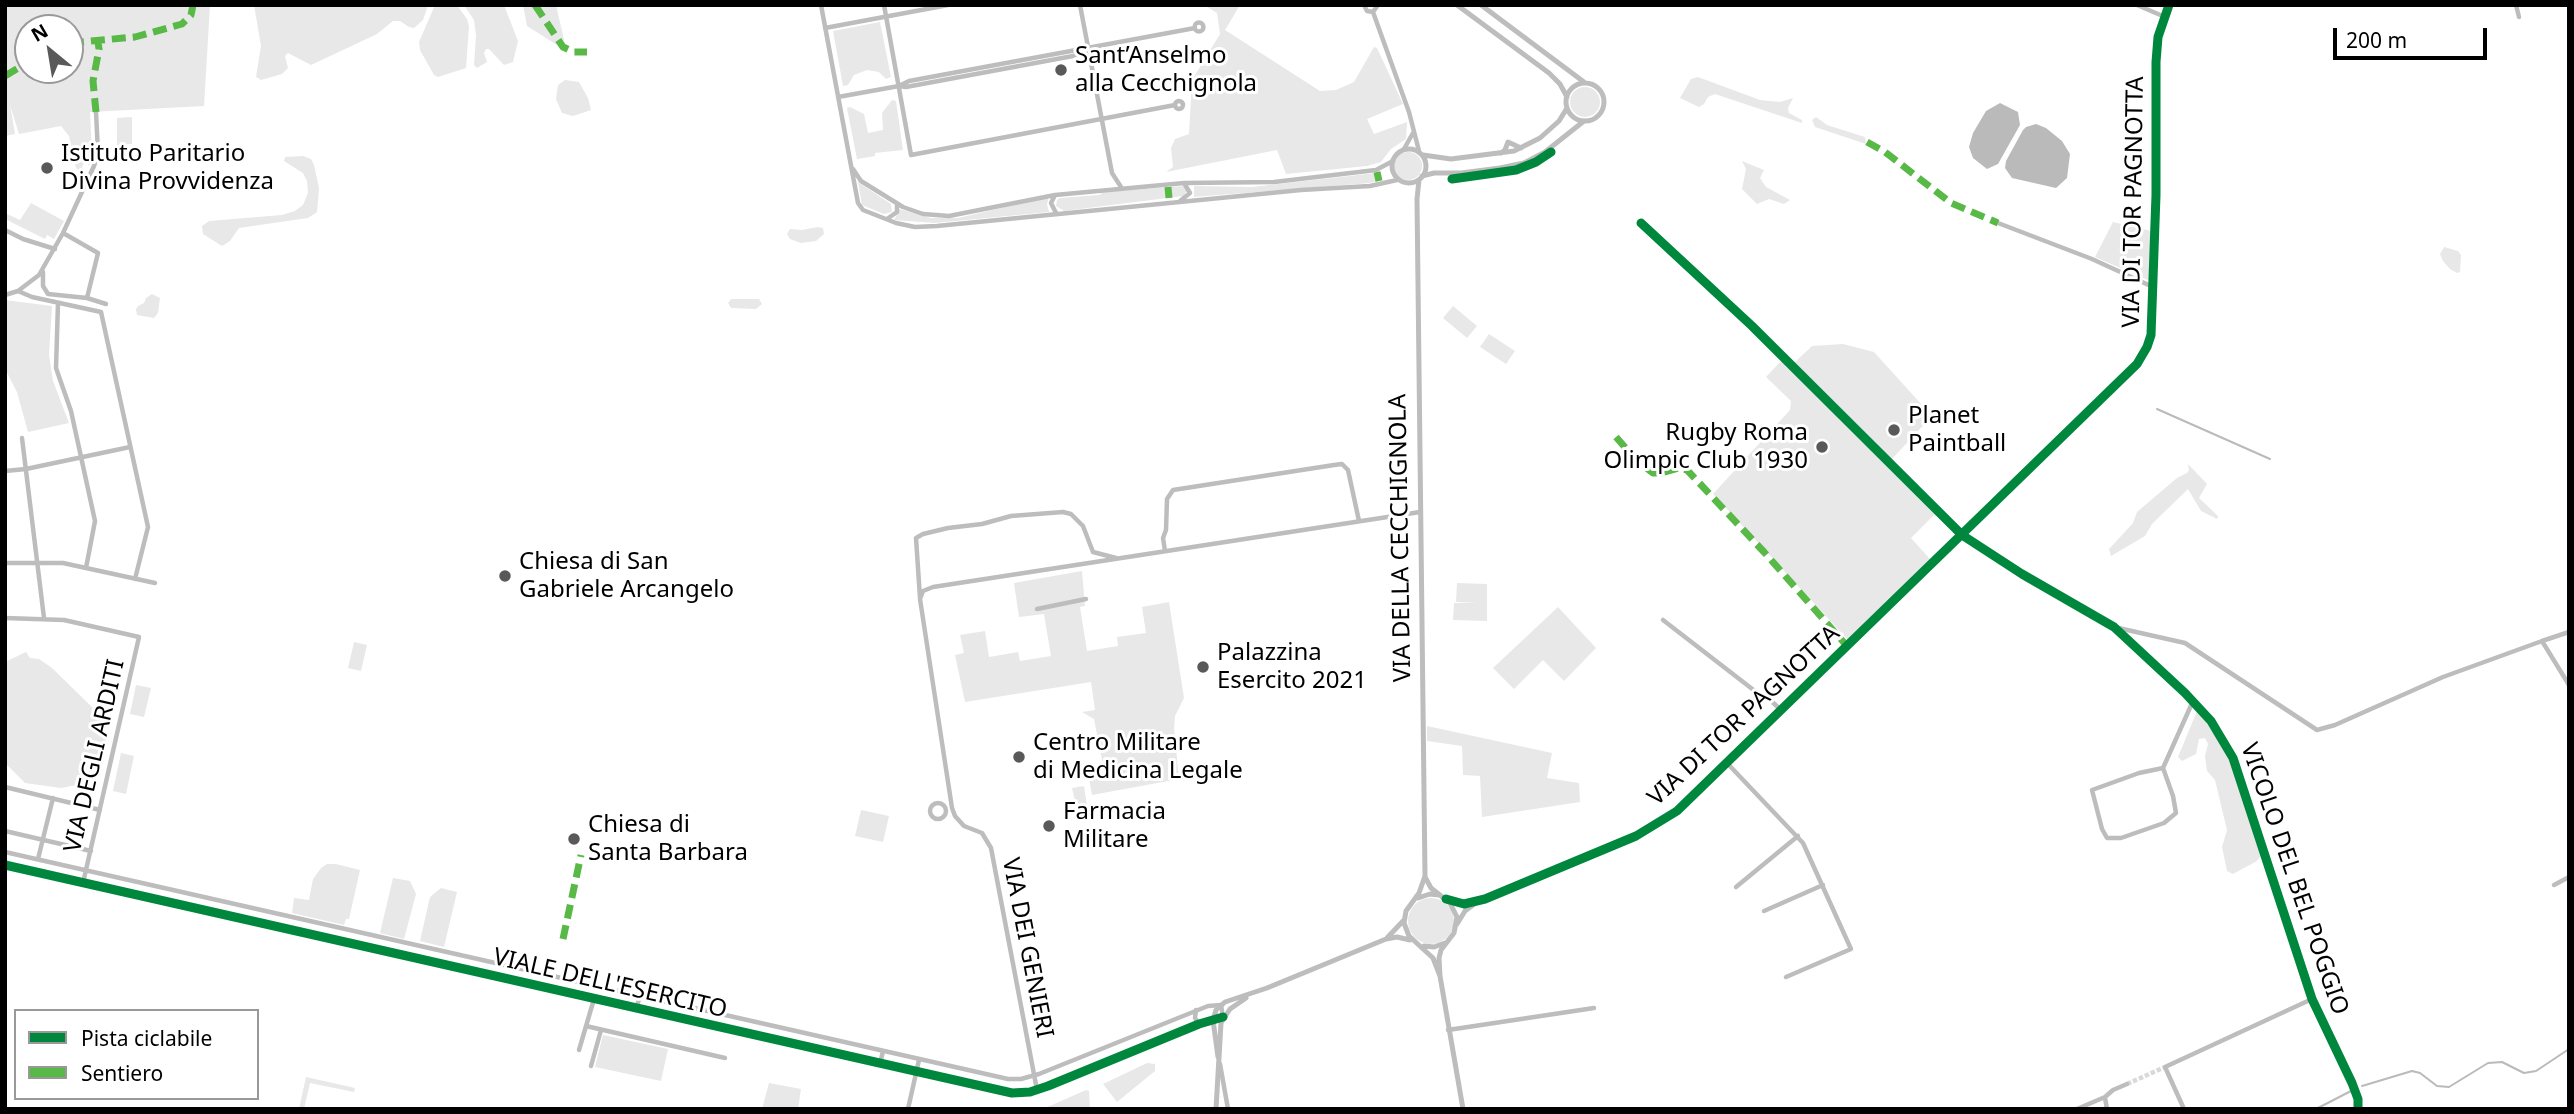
<!DOCTYPE html>
<meta charset="utf-8">
<style>
body{margin:0}
#map{position:relative;width:2574px;height:1114px;overflow:hidden;background:#fff;font-family:"Noto Sans",sans-serif}
canvas{display:block}
.frame{position:absolute;inset:0;border:7px solid #000;pointer-events:none}
.legend{position:absolute;left:14px;top:1009px;width:245px;height:91px;box-sizing:border-box;background:#fff;border:2px solid #999;margin:0;padding:9px 12px;list-style:none;font-size:21px;color:#000}
.legend li{display:flex;align-items:center;gap:14px;height:35px}
.legend b{width:35px;border:2px solid #999}
.north{position:absolute;left:14px;top:14px;width:70px;height:70px;box-sizing:border-box;background:#fff;border:2px solid #999;border-radius:50%;rotate:330deg;font-size:19px;font-weight:700;line-height:28px;text-align:center;color:#000}
.north::after{content:'';display:block;margin:auto;width:24px;height:32px;background:#595959;clip-path:polygon(50% 0,100% 100%,50% 72%,0 100%)}
.scale{position:absolute;left:2333px;top:28px;width:154px;height:32px;box-sizing:border-box;border:4px solid #000;border-top:0;padding-left:9px;font-size:21px;line-height:24px;white-space:nowrap;color:#000;-webkit-text-stroke:5px #fff;paint-order:stroke}
</style>
<div id="map">
<canvas width="2574" height="1114"></canvas>
<div class="frame"></div>
<ul class="legend">
<li><b style="height:9px;background:#00873e"></b>Pista ciclabile</li>
<li><b style="height:9px;background:#58b947"></b>Sentiero</li>
</ul>
<div class="north">N</div>
<div class="scale">200 m</div>
</div>
<script>
const context = document.querySelector('canvas').getContext('2d');
context.lineJoin = 'round';
function paint(path, color) {
  context.fillStyle = color;
  context.fill(path, 'evenodd');
}
function poly(rows) {
  const path = new Path2D();
  for (const r of rows) {
    if (r.length === 3) {
      path.moveTo(r[0] + r[2], r[1]);
      path.arc(r[0], r[1], r[2], 0, 2 * Math.PI);
      continue;
    }
    path.moveTo(r[0], r[1]);
    for (let i = 2; i < r.length; i += 2) path.lineTo(r[i], r[i + 1]);
  }
  return path;
}
function trace(path, color, width, dash) {
  context.strokeStyle = color;
  context.lineWidth = width;
  context.lineCap = dash ? 'butt' : 'round';
  context.setLineDash(dash || []);
  context.stroke(path);
}
function drawText(font, color, halo, rows, align = 'center') {
  context.font = font + ' "Noto Sans",sans-serif';
  context.lineWidth = 6;
  context.setLineDash([]);
  context.textBaseline = 'middle';
  context.strokeStyle = halo;
  context.fillStyle = color;
  for (const [text, x, y, turn = 0] of rows) {
    context.save();
    context.translate(x, y);
    context.rotate((+turn || 0) * Math.PI / 180);
    context.textAlign = isNaN(turn) ? turn : align;
    if (halo) context.strokeText(text, 0, 0);
    context.fillText(text, 0, 0);
    context.restore();
  }
}
const green = poly([
 [5,5,210,5,204,106,90,112,92,153,90,165,84,163,80,171,76,168,69,136,61,126,19,134,10,105,15,134,5,136,5,106,8,105,5,104],
 [28,28,70,28,70,70,28,70],
 [428,5,423,20,414,28,409,27,400,21,393,21,377,34,311,65,288,53,285,56,288,68,282,74,261,80,256,77,261,46,254,5],
 [435,5,457,5,467,19,469,26,466,68,438,77,434,75,420,50,419,42],
 [464,5,504,5,518,41,513,62,504,65,489,49,486,49,484,53,487,62,477,68,474,65,476,35,474,20],
 [523,5,556,5,564,40,562,43,557,45,527,26],
 [1204,5,1240,5,1225,30,1320,91,1336,90,1354,82,1374,47,1377,48,1403,104,1367,119,1374,134,1407,122,1406,139,1391,149,1381,162,1367,166,1286,174,1277,150,1166,172,1173,167,1171,148,1175,139,1189,134,1192,80,1220,34,1217,13],
 [880,22,891,77,886,79,879,72,867,70,854,75,848,85,843,86,833,31],
 [1698,77,1760,100,1780,102,1793,98,1788,108,1789,113,1802,120,1802,123,1715,94,1708,97,1704,104,1699,107,1680,98,1691,79],
 [565,80,579,82,588,98,591,110,573,116,562,113,556,99,558,85],
 [1585,102,15],
 [892,100,896,101,903,150,875,153,875,156,857,159,847,108,850,107,864,114,868,133,883,130,882,113],
 [132,117,132,144,117,145,117,118],
 [1816,117,1827,125,1865,137,1866,144,1815,127,1812,120],
 [1408,166,14],
 [303,156,311,159,314,165,319,188,317,212,308,218,239,228,230,241,222,246,203,234,202,226,209,221,282,215,295,211,303,205,308,193,307,181,303,173,284,161,285,157],
 [1742,161,1764,170,1760,178,1766,187,1790,200,1784,204,1769,199,1757,204,1742,189,1746,169],
 [1376,173,1378,181,1370,183,1194,197,1194,186,1252,187],
 [858,182,891,204,892,212,884,214,862,205],
 [1183,186,1188,190,1183,196,1064,211,1056,206,1057,200,1060,198,1099,195,1104,192],
 [1049,197,1047,204,1049,212,935,223,894,220,900,209,931,218,958,218],
 [31,203,64,221,54,239,47,235,45,239,5,219,5,213,20,220],
 [2113,222,2151,231,2151,278,2148,280,2095,257],
 [818,227,823,228,824,234,816,241,801,243,790,239,787,234,790,229,802,230],
 [2444,247,2458,251,2461,255,2460,272,2457,273,2450,269,2443,261,2440,254],
 [152,294,160,298,158,313,154,318,137,315,136,309,138,306,144,303,146,298],
 [731,299,759,299,762,304,756,309,731,308,728,303],
 [5,300,52,306,49,355,53,381,69,423,28,432,17,392,5,369],
 [1453,306,1477,326,1467,338,1443,318],
 [1489,334,1515,351,1506,364,1480,347],
 [1843,344,1874,352,1932,416,1891,460,1794,363,1812,346],
 [1782,360,1936,513,1911,538,1931,560,1848,640,1713,494,1790,410,1791,401,1766,377],
 [2188,464,2207,484,2199,498,2218,516,2217,519,2201,511,2188,489,2152,524,2145,536,2111,556,2109,549,2133,523,2137,512,2177,478,2187,473,2189,470],
 [1082,571,1085,606,1080,607,1087,651,1118,646,1117,637,1146,633,1142,607,1169,602,1184,698,1175,716,1174,728,1179,779,1092,795,1089,778,1102,774,1104,770,1094,719,1082,712,1095,710,1091,682,965,702,955,655,964,653,960,635,985,631,989,657,1018,652,1020,661,1051,656,1044,614,1019,617,1014,583],
 [1457,583,1487,584,1487,621,1453,620,1454,603,1478,603,1456,602],
 [1558,607,1596,648,1564,681,1543,660,1514,689,1493,668],
 [354,642,367,645,361,671,348,668],
 [26,652,30,658,39,659,52,668,95,710,101,719,106,739,104,761,99,770,81,784,61,788,25,783,5,763,5,662],
 [136,685,151,688,144,717,130,714],
 [2197,711,2201,712,2217,733,2232,764,2261,856,2257,861,2233,874,2227,871,2222,847,2227,830,2215,780,2207,771,2205,756,2208,744,2205,738,2199,739,2196,754,2182,761,2178,757],
 [1427,726,1552,753,1547,778,1579,783,1580,802,1482,817,1480,776,1463,775,1462,746,1427,741],
 [121,753,134,756,126,794,113,791],
 [1084,786,1088,813,1078,814,1072,788],
 [861,810,889,816,883,842,855,836],
 [327,864,336,864,360,870,349,919,346,919,344,925,292,913,294,898,309,900,313,879,321,868],
 [393,878,410,881,416,894,404,939,380,933],
 [441,888,457,892,444,947,420,941,430,897],
 [1431,921,23],
 [603,1035,668,1049,661,1081,595,1067],
 [1147,1063,1155,1064,1155,1071,1117,1102,1103,1084],
 [306,1077,355,1088,354,1092,310,1083,304,1109,299,1109],
 [769,1083,801,1089,798,1109,762,1109],
 [1086,1090,1089,1091,1090,1109,1043,1109]
]);
const water = poly([
 [2000,103,2018,112,2020,125,1998,164,1987,169,1973,158,1969,147,1973,133,1986,111],
 [2036,124,2046,128,2062,141,2070,154,2067,178,2056,188,2012,178,2005,168,2006,161,2023,130,2026,127]
]);
const stream = poly([
 [2157,409,2270,459],
 [2362,1086,2412,1071,2420,1073,2437,1086,2449,1087,2488,1063,2502,1062,2524,1073,2536,1071,2569,1049],
 [2316,1109,2351,1091]
]);
const minorTunnel = poly([
 [2127,1084,2165,1067]
]);
const minor = poly([
 [821,5,858,203,863,210,896,223,915,227,937,226,1301,190,1370,186,1397,180],
 [884,5,911,155,1175,105],
 [1080,5,1112,173,1121,187],
 [1364,5,1367,11,1373,12,1378,26,1409,112,1419,151],
 [2137,5,2165,17],
 [2516,5,2519,17],
 [1373,12,1378,5],
 [1199,27,4.5],
 [825,28,948,5],
 [899,86,906,87,1073,56,1087,50],
 [838,97,899,86,909,81,1195,28],
 [1179,105,4],
 [1404,149,1413,133],
 [853,169,861,181,903,207,923,214,949,216,1055,195,1184,183,1274,182,1376,170,1393,161],
 [1055,195,1051,203,1056,213],
 [1180,201,1190,193,1184,183],
 [887,219,897,212,897,204],
 [1641,223,1752,326,1962,535,2022,574,2114,627,2185,693,2211,721,2233,758,2312,999,2352,1083,2358,1099,2358,1109],
 [1998,223,2092,259,2153,287],
 [5,230,23,239,55,249],
 [63,233,98,253,87,298,106,304],
 [43,272,43,286,48,294,87,298],
 [18,291,32,297,101,312,148,527,135,579],
 [5,295,18,291,39,275,63,233,94,166,98,153,96,112],
 [58,303,56,368,71,411,95,521,86,568],
 [22,438,44,618],
 [5,471,26,469,130,447],
 [1165,551,1163,538,1166,530,1167,499,1173,490,1334,465,1342,464,1348,470,1359,521],
 [5,563,63,563,155,583],
 [920,598,916,538,923,534,948,528,982,524,1011,516,1063,512,1071,514,1083,526,1093,552,1116,558],
 [1037,609,1086,599],
 [5,618,64,620,139,637,83,883],
 [1663,620,1760,695,1768,698,1781,710],
 [2114,627,2185,643,2317,730,2335,725,2443,677,2542,641,2569,685],
 [2542,641,2569,632],
 [1727,763,1803,843,1851,949,1786,977],
 [2163,768,2139,773,2092,790,2102,829,2107,838,2121,838,2164,823,2176,813,2173,796,2163,768,2193,701],
 [5,787,100,810],
 [938,811,8],
 [5,831,91,851],
 [5,852,1008,1079,1021,1079,1039,1074,1208,1006,1221,1005,1223,1017,1199,1024,1048,1086,1030,1092,1012,1093,5,865],
 [38,859,53,798],
 [2554,885,2569,877],
 [1736,887,1798,836],
 [1764,911,1823,885],
 [636,1009,640,996],
 [1196,1010,1195,1018,1199,1024],
 [586,1026,725,1058],
 [1448,1030,1594,1008],
 [579,1050,594,999],
 [880,1064,883,1051],
 [1220,1064,1228,1109],
 [591,1066,601,1030],
 [1037,1090,991,848,982,833,964,826,955,816,952,808,920,599,923,591,933,587,1420,512],
 [2105,1098,2107,1109],
 [908,1109,919,1060],
 [2077,1109,2105,1097,2113,1090,2127,1084],
 [2184,1109,2165,1067,2312,999]
]);
const tertiary = poly([
 [1457,5,1549,73,1560,84,1567,97],
 [1481,5,1584,82],
 [1585,102,19],
 [1409,166,17],
 [1501,153,1505,150,1508,142,1521,148],
 [1423,155,1451,159,1514,151,1540,138,1559,121,1567,108],
 [1422,176,1434,173,1461,173,1500,168,1524,163,1545,152,1584,121],
 [1419,180,1417,199,1425,876,1419,893,1406,911,1404,923,1409,936,1433,958,1440,976],
 [1425,877,1431,888,1450,903,1457,917,1454,933,1441,950,1439,958,1440,976,1463,1109],
 [1418,898,1430,894,1439,895],
 [1446,899,1464,904,1485,899,1636,836,1677,811,2137,364,2147,347,2151,335,2156,195,2156,62,2158,37,2169,5],
 [1457,924,1465,911,1473,905],
 [1387,938,1404,920],
 [1424,946,1434,947,1445,943],
 [1218,1057,1213,1020,1216,1010,1225,1002,1267,988,1386,939,1397,937,1410,940],
 [1216,1109,1221,1023,1230,1009,1246,998]
]);
const quiet = poly([
 [535,5,563,47,574,52,587,52],
 [70,43,135,37,182,24,191,15,193,5],
 [5,76,28,62],
 [96,112,93,81,99,49,98,42],
 [1867,142,1885,152,1951,203,1998,223],
 [1377,172,1379,181],
 [1168,187,1169,198],
 [1616,437,1636,460,1653,473,1661,473,1679,468,1687,470,1764,552,1847,646],
 [563,939,581,855]
]);
const cycleway = poly([
 [1452,179,1516,170,1536,162,1551,152],
 [1641,223,1752,326,1962,535,2022,574,2114,627,2185,693,2211,721,2233,758,2312,999,2352,1083,2358,1099,2358,1109],
 [5,865,1012,1093,1030,1092,1048,1086,1199,1024,1223,1017],
 [1446,899,1464,904,1485,899,1636,836,1677,811,2137,364,2147,347,2151,335,2156,195,2156,62,2158,37,2169,5]
]);
const markers = [
 [1061,70,7,"#595959"],
 [47,168,7,"#595959"],
 [1894,430,7,"#595959"],
 [1822,447,7,"#595959"],
 [505,576,7,"#595959"],
 [1203,667,7,"#595959"],
 [1019,757,7,"#595959"],
 [1049,826,7,"#595959"],
 [574,839,7,"#595959"]
];
const poiNames = [
 ["Sant’Anselmo",1075,56],
 ["alla Cecchignola",1075,84],
 ["Istituto Paritario",61,154],
 ["Divina Provvidenza",61,182],
 ["Planet",1908,416],
 ["Paintball",1908,444],
 ["Rugby Roma",1808,433,"right"],
 ["Olimpic Club 1930",1808,461,"right"],
 ["Chiesa di San",519,562],
 ["Gabriele Arcangelo",519,590],
 ["Palazzina",1217,653],
 ["Esercito 2021",1217,681],
 ["Centro Militare",1033,743],
 ["di Medicina Legale",1033,771],
 ["Farmacia",1063,812],
 ["Militare",1063,840],
 ["Chiesa di",588,825],
 ["Santa Barbara",588,853]
];
const streetNames = [
 ["VIA DI TOR PAGNOTTA",2134,202,-89],
 ["VIA DELLA CECCHIGNOLA",1401,538,-91],
 ["VIA DI TOR PAGNOTTA",1744,716,-43],
 ["VIA DEGLI ARDITI",95,756,-77],
 ["VICOLO DEL BEL POGGIO",2294,879,71],
 ["VIA DEI GENIERI",1027,948,79],
 ["VIALE DELL'ESERCITO",610,984,13]
];
paint(green, '#e8e8e8');
paint(water, '#bababa');
trace(stream, '#bababa', 2);
trace(minorTunnel, '#d9d9d9', 4.5, [4.5, 2]);
trace(minor, '#bdbdbd', 4.5);
trace(tertiary, '#bdbdbd', 5);
trace(quiet, '#58b947', 7, [14, 7]);
trace(cycleway, '#00873e', 9);
for (const [x, y, r, color] of markers) {
  const dot = new Path2D();
  dot.arc(x, y, r, 0, 2 * Math.PI);
  context.fillStyle = color;
  context.fill(dot);
  trace(dot, '#fff', 2.5);
}
drawText('24px', '#000', '#fff', poiNames, 'left');
drawText('24px', '#000', '#fff', streetNames);
</script>
